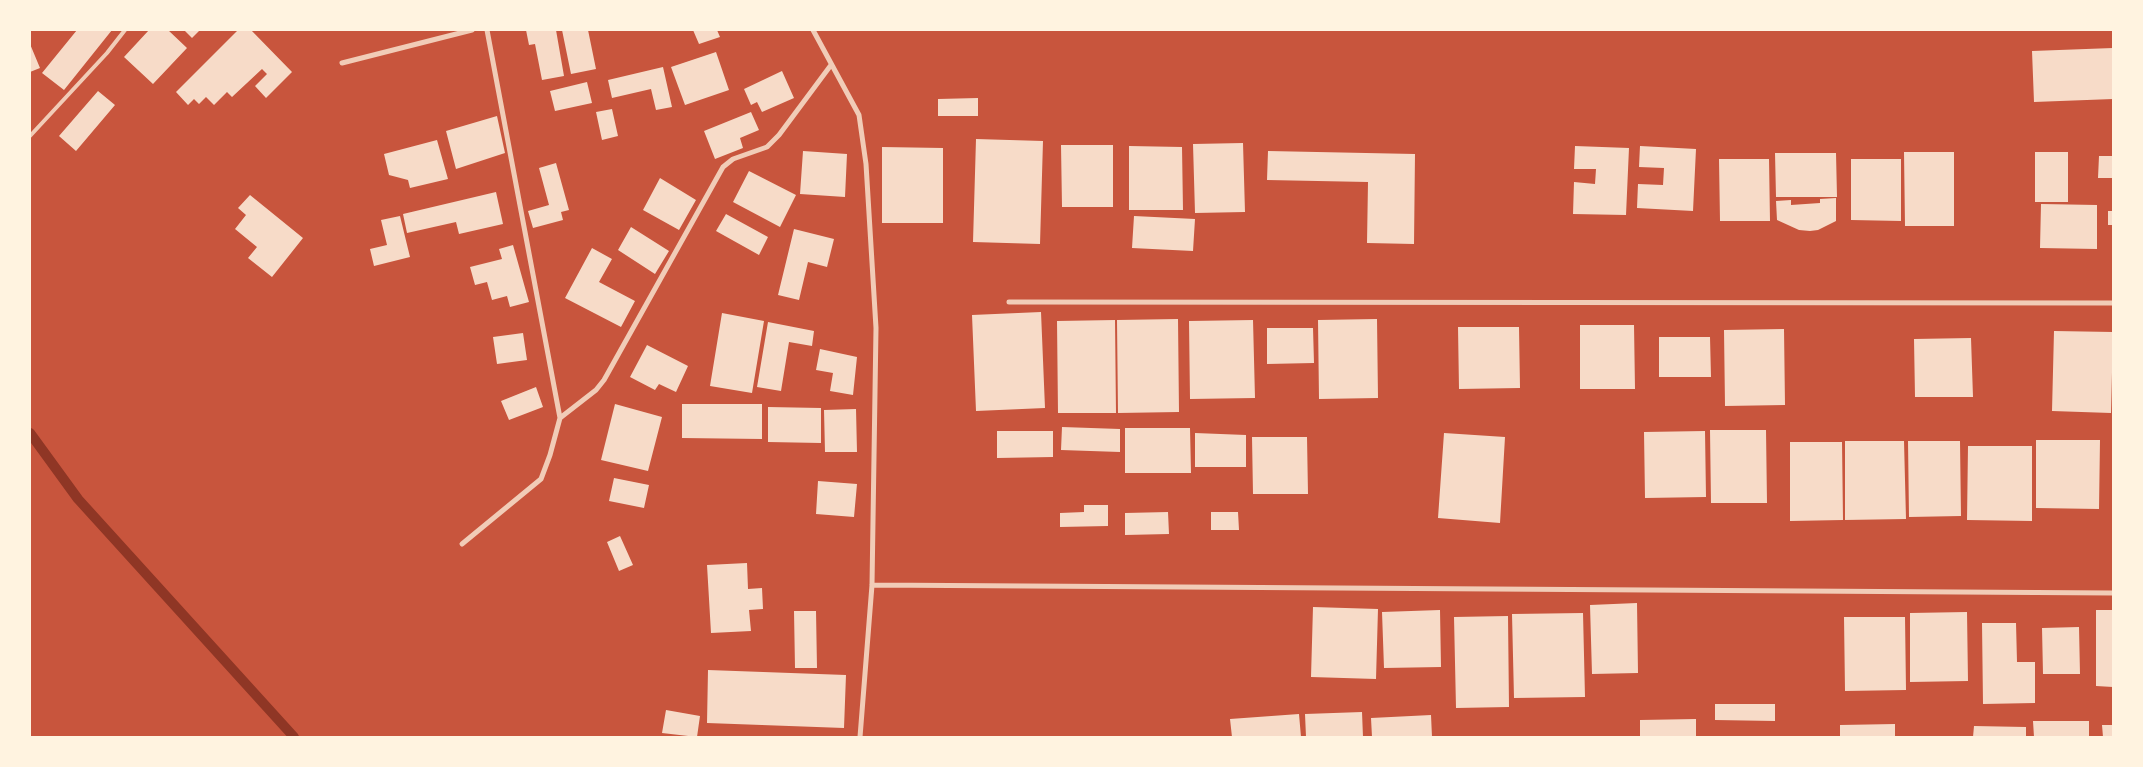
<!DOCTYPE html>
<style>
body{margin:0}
#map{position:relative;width:2143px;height:767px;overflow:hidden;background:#c8553d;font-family:"Fira Sans",sans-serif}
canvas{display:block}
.frame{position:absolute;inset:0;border:31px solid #fff3e0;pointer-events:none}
</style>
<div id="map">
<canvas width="2143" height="767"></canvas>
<div class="frame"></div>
</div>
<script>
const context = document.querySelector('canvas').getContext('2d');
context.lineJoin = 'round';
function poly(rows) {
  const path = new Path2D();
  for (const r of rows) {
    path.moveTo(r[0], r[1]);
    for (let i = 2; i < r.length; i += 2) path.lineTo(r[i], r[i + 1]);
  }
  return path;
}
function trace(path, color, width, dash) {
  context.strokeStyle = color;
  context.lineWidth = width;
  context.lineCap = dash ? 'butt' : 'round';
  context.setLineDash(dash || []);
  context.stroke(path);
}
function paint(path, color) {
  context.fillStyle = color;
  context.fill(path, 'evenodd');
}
const stream = poly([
 [30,433,78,499,294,737]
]);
const building = poly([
 [77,30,112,30,64,90,42,73],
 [149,30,168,30,187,48,153,84,124,57],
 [184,30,200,30,192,38],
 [238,30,251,30,292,72,266,98,255,86,267,74,262,69,232,97,227,92,214,105,206,97,199,104,194,99,188,105,176,92],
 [526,30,556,30,564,76,542,80,535,44,529,45],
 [562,30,588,30,596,69,571,74],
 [693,30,717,30,720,37,699,44],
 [30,44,40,68,30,72],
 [2113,48,2113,99,2034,102,2032,51],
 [716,52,729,90,685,105,671,67],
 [663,67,672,107,656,110,651,89,612,98,608,80],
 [782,71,794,98,762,112,757,102,751,105,744,89],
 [587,82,592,103,555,111,550,91],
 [98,91,115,105,76,151,59,136],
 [978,98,978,116,938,116,938,99],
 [612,109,618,136,602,140,596,112],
 [751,112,759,130,740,138,743,148,715,159,704,131],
 [497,116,505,153,456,169,446,131],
 [976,139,1043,141,1040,244,973,242],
 [437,140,448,179,410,188,408,180,389,175,384,154],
 [1243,143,1245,212,1195,213,1193,144],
 [1061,145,1113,145,1113,207,1062,207],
 [1129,146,1182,147,1183,210,1129,210],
 [1575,146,1629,148,1626,215,1573,214,1574,182,1595,184,1596,169,1574,169],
 [1640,146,1696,149,1693,211,1637,208,1638,184,1663,185,1664,168,1639,167],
 [882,147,943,148,943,223,882,223],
 [803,151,847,154,845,197,800,194],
 [1268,151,1415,154,1414,244,1367,243,1368,182,1267,180],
 [1904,152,1954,152,1954,226,1905,226],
 [2035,152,2068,152,2068,202,2035,202],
 [1775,153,1836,153,1837,197,1776,197],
 [2099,156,2113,156,2113,178,2098,178],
 [1719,159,1769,159,1770,221,1720,221],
 [1851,159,1901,159,1901,221,1851,220],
 [556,163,569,210,561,212,563,220,533,228,528,211,549,205,539,168],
 [749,171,796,195,780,227,733,202],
 [660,178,696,200,679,230,643,210],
 [496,192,503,224,459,234,456,222,407,233,403,214],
 [250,195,303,238,272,277,248,258,257,247,235,229,246,215,238,208],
 [1836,198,1836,221,1818,230,1810,231,1799,230,1777,220,1776,201,1791,200,1791,205,1820,203,1820,199],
 [2041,204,2097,205,2097,249,2040,248],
 [2108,211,2113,211,2113,225,2108,225],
 [726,214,768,237,759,255,716,231],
 [400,216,410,257,374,266,370,249,387,245,381,220],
 [1134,216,1195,219,1193,251,1132,248],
 [631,227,669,251,655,274,618,250],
 [794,229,834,239,827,267,808,262,799,300,778,295],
 [513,245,529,302,510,307,507,296,492,300,487,282,475,285,470,267,502,259,499,249],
 [592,248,612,259,599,282,635,301,621,327,565,298],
 [1041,312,1045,408,976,411,972,315],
 [722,313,764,321,752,393,710,386],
 [1178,319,1179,412,1118,413,1117,320],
 [1377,319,1378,398,1319,399,1318,320],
 [1115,320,1116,413,1058,413,1057,321],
 [1253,320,1255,398,1190,399,1189,321],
 [768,322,814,331,812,346,789,342,781,391,757,387],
 [1580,325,1634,325,1635,389,1580,389],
 [1458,327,1519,327,1520,388,1459,389],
 [1267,328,1313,328,1314,363,1267,364],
 [1784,329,1785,405,1725,406,1724,330],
 [2054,331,2113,332,2111,413,2052,411],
 [523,333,527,360,497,364,493,337],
 [1659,337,1710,337,1711,377,1659,377],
 [1971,338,1973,397,1915,397,1914,339],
 [647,345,688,366,676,392,659,384,655,390,630,377],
 [820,349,857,357,853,395,830,391,833,373,816,370],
 [536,387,543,407,509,420,501,401],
 [615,404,662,417,648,471,601,460],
 [682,404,762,404,762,439,682,438],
 [768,407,821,408,821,443,768,442],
 [856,409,857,452,825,452,824,410],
 [1062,427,1120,429,1120,452,1061,450],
 [1125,428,1190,428,1191,473,1125,473],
 [1710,430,1766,430,1767,503,1711,503],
 [997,431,1053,431,1053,457,997,458],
 [1705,431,1706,497,1645,498,1644,432],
 [1195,433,1246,435,1246,467,1195,467],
 [1444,433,1505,437,1500,523,1438,518],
 [1252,437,1307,437,1308,494,1253,494],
 [2036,440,2100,440,2099,509,2036,508],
 [1845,441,1904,441,1906,519,1845,520],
 [1908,441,1960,441,1961,516,1909,517],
 [1790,442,1842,442,1843,520,1790,521],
 [1968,446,2032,446,2032,521,1967,520],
 [614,478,649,485,644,508,609,501],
 [818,481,857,484,854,517,816,514],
 [1084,505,1108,505,1108,526,1060,527,1060,513,1084,512],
 [1168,512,1169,534,1125,535,1125,513],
 [1211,512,1238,512,1239,530,1211,530],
 [620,536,633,565,619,571,607,542],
 [747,563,748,589,762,588,763,609,749,610,751,631,711,633,707,565],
 [1637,603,1638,673,1592,674,1590,605],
 [1313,607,1378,609,1376,679,1311,677],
 [1440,610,1441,667,1384,668,1382,612],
 [2096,610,2113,610,2113,687,2096,686],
 [794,611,816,611,817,668,795,668],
 [1967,612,1968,681,1910,682,1910,613],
 [1583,613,1585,697,1514,698,1512,614],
 [1508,616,1509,707,1456,708,1454,617],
 [1844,617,1905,617,1906,690,1845,691],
 [1982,623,2016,623,2017,662,2035,662,2035,703,1983,704],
 [2079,627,2080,674,2043,674,2042,628],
 [708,670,846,675,844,728,707,723],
 [1715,704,1775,704,1775,721,1715,720],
 [666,710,700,716,697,737,662,733],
 [1362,712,1363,737,1306,737,1305,714],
 [1299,714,1301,737,1232,737,1230,719],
 [1431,715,1432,737,1372,737,1371,718],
 [1696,719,1696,737,1640,737,1640,720],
 [2033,721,2089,721,2089,737,2034,737],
 [1895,724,1895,737,1840,737,1840,725],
 [2102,725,2113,725,2113,737,2103,737],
 [1974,726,2026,727,2026,737,1973,737]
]);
const service = poly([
 [30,136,107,53,125,30]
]);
const minor = poly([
 [813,30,859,115,866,164,876,328,872,585,860,737],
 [342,63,472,30],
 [1009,302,2113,303],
 [560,418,596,390,604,380,723,167,733,159,767,147,779,135,831,65],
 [462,544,541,479,550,455,560,418,487,30],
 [872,585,2113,593]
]);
trace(stream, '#8f3625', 10);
paint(building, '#f7dbc8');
trace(service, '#f1ccb7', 4);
trace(minor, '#f1ccb7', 5);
</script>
